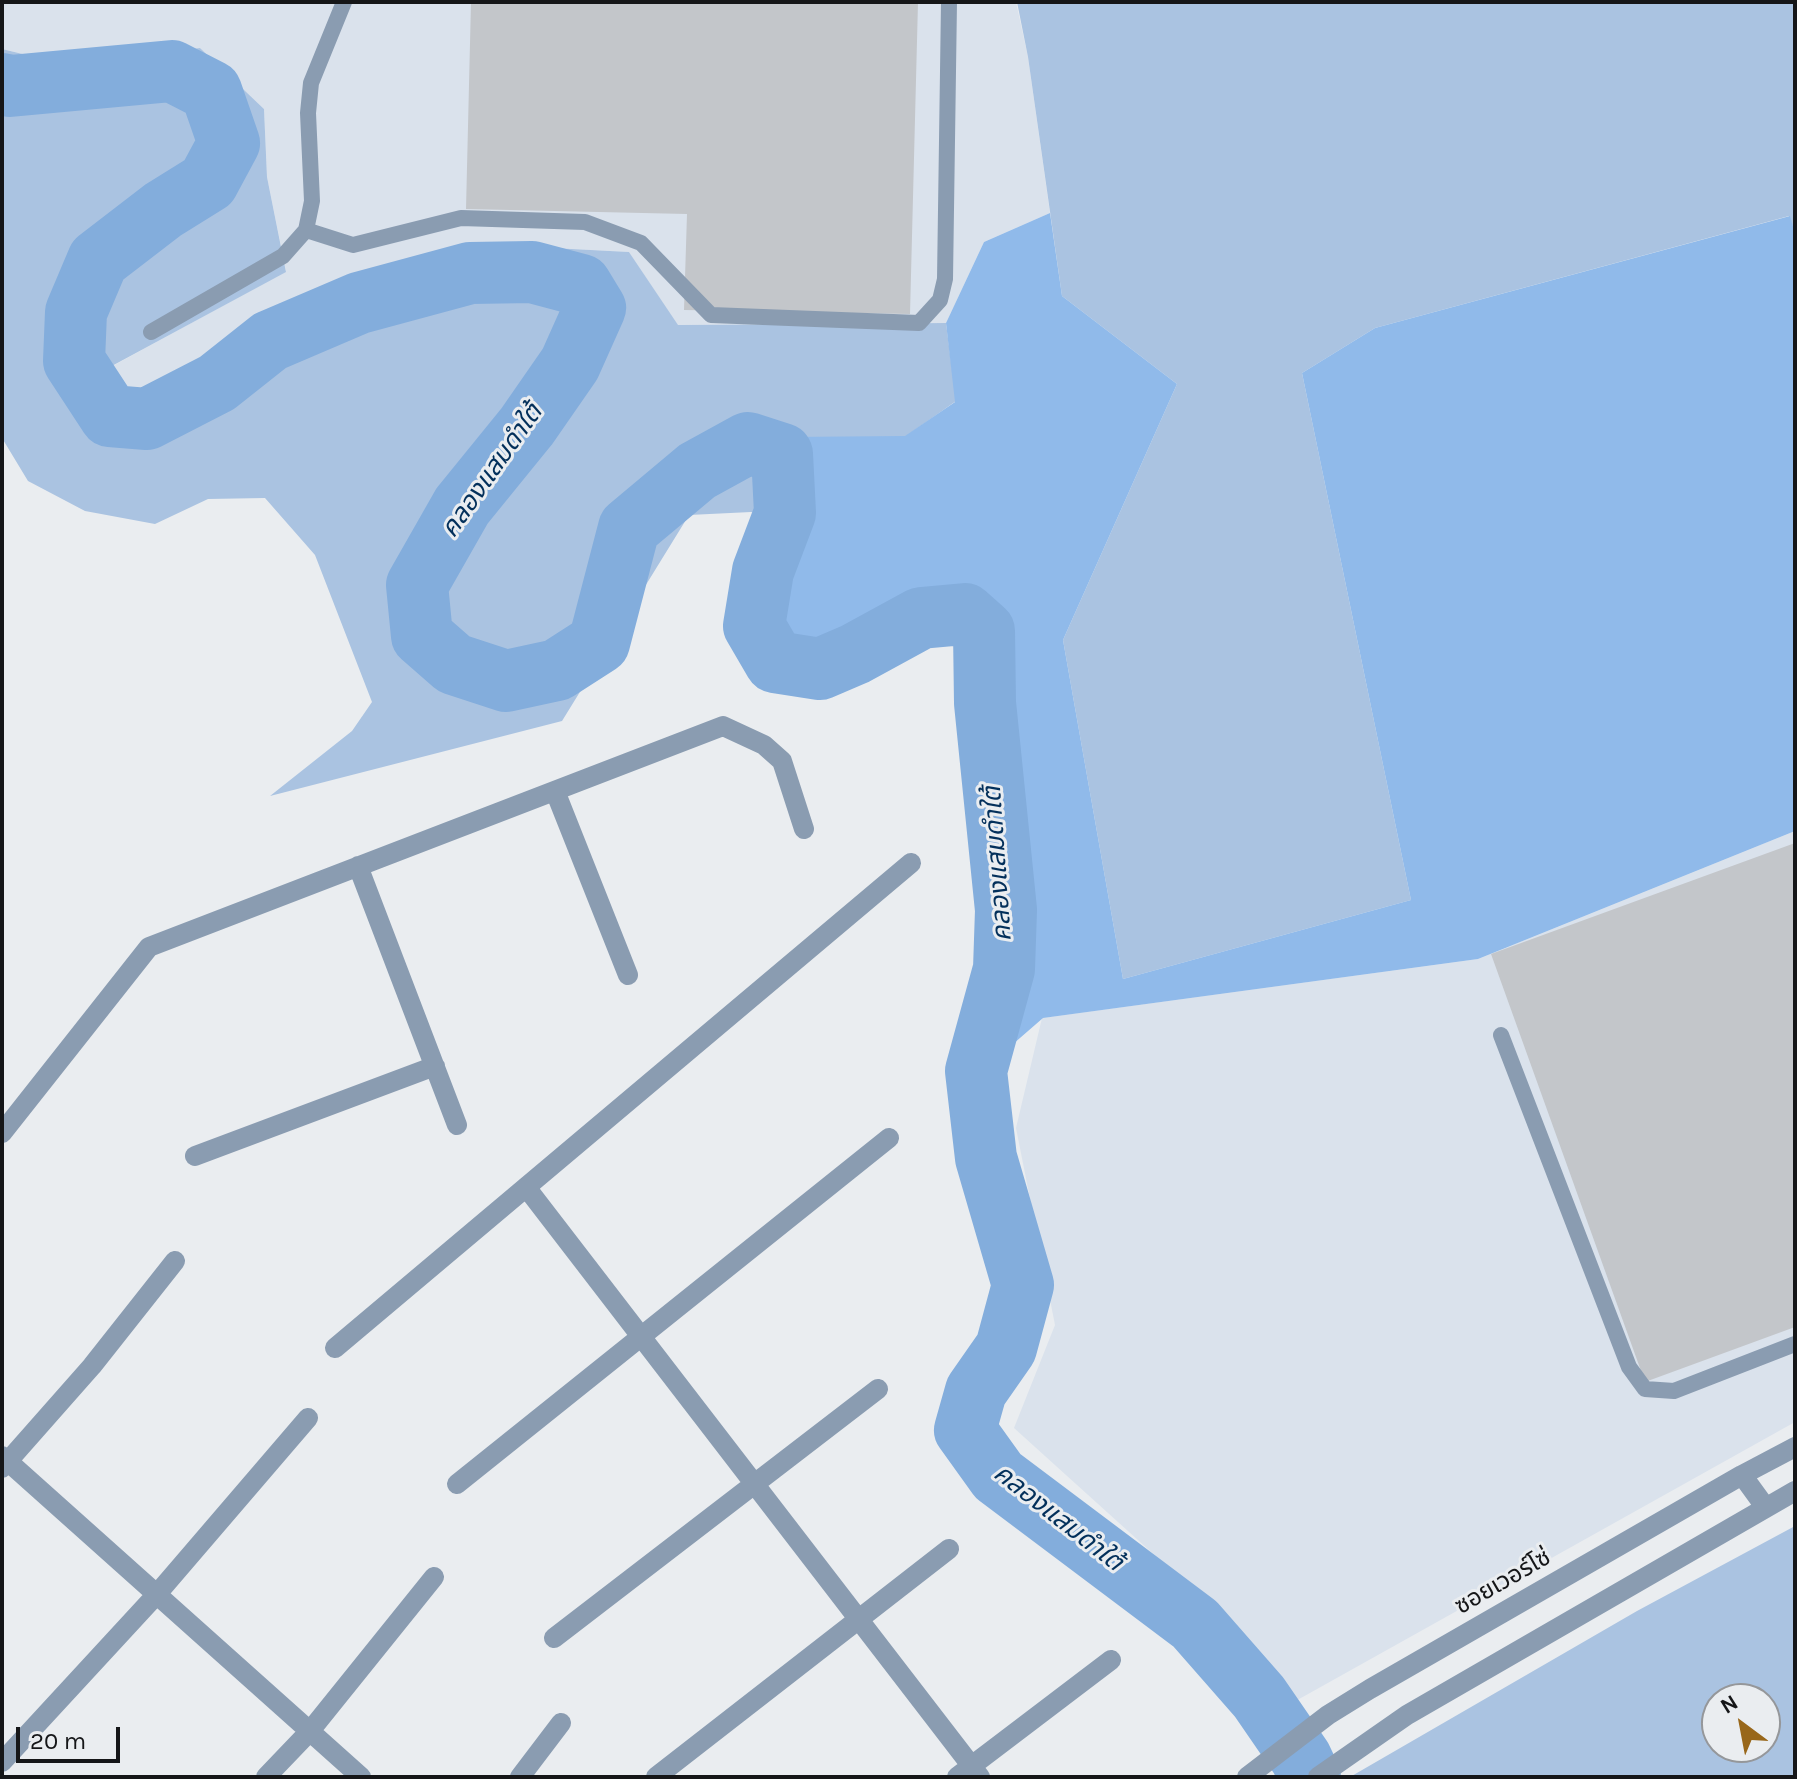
<!DOCTYPE html>
<meta charset="utf-8">
<style>
body{margin:0}
#map{position:relative;width:1797px;height:1779px;overflow:hidden;background:#eaedf0;font-family:Karla,sans-serif}
canvas{display:block}
.frame{position:absolute;inset:0;border:4px solid #151618;pointer-events:none}
.north{position:absolute;left:1701px;top:1683px;width:80px;height:80px;box-sizing:border-box;background:#eaedf0;border:2px solid #95979a;border-radius:50%;rotate:328deg;font-size:22px;font-weight:700;line-height:32px;text-align:center;color:#151618}
.north::after{content:'';display:block;margin:auto;width:28px;height:36px;background:#98671a;clip-path:polygon(50% 0,100% 100%,50% 72%,0 100%)}
.scale{position:absolute;left:16px;top:1727px;width:104px;height:36px;box-sizing:border-box;border:4px solid #151618;border-top:0;padding-left:10px;font-size:24px;line-height:28px;white-space:nowrap;color:#151618;-webkit-text-stroke:6px #eaedf0;paint-order:stroke}
</style>
<div id="map">
<canvas width="1797" height="1779"></canvas>
<div class="frame"></div>
<div class="north">N</div>
<div class="scale">20 m</div>
</div>
<script>
const context = document.querySelector('canvas').getContext('2d');
context.lineJoin = 'round';
function paint(path, color) {
  context.fillStyle = color;
  context.fill(path, 'evenodd');
}
function poly(rows) {
  const path = new Path2D();
  for (const r of rows) {
    path.moveTo(r[0], r[1]);
    for (let i = 2; i < r.length; i += 2) path.lineTo(r[i], r[i + 1]);
  }
  return path;
}
function trace(path, color, width, dash) {
  context.strokeStyle = color;
  context.lineWidth = width;
  context.lineCap = dash ? 'butt' : 'round';
  context.setLineDash(dash || []);
  context.stroke(path);
}
function drawText(font, color, halo, rows, align = 'center') {
  context.font = font + ' Karla,"Noto Sans Thai",sans-serif';
  context.lineWidth = 6;
  context.setLineDash([]);
  context.textBaseline = 'middle';
  context.strokeStyle = halo;
  context.fillStyle = color;
  for (const [text, x, y, turn = 0] of rows) {
    context.save();
    context.translate(x, y);
    context.rotate((+turn || 0) * Math.PI / 180);
    context.textAlign = isNaN(turn) ? turn : align;
    if (halo) context.strokeText(text, 0, 0);
    context.fillText(text, 0, 0);
    context.restore();
  }
}
const built = poly([
 [2,2,1016,2,1028,57,1050,213,984,242,946,323,677,325,629,252,495,245,307,296,325,324,154,437,109,368,286,271,267,177,264,109,200,48,64,64,2,49],
 [1795,831,1795,1422,1292,1703,1254,1645,1014,1428,1055,1325,1016,1128,1042,1018,1478,959]
]);
const green = poly([
 [1017,2,1795,2,1795,233,1789,216,1375,328,1302,373,1411,900,1123,979,1063,640,1177,384,1062,296,1028,57],
 [200,48,264,109,267,177,286,272,110,367,154,437,325,324,306,296,495,245,629,252,678,325,946,323,956,401,905,437,787,437,800,519,751,512,689,515,562,721,270,796,352,731,372,702,315,555,265,498,208,499,155,524,85,511,28,481,2,438,2,49,64,64],
 [1795,1526,1795,1777,1350,1777,1637,1611],
 [1717,1699,1765,1699,1765,1747,1717,1747]
]);
const forest = poly([
 [1050,213,1062,296,1177,384,1063,640,1123,979,1411,900,1302,373,1375,328,1790,216,1795,233,1795,831,1478,959,1043,1018,1005,1051,1034,935,1008,751,1001,631,973,587,828,649,794,655,771,602,800,519,786,437,905,436,955,402,946,323,984,242]
]);
const river = poly([
 [2,84,10,86,172,71,211,91,229,143,208,182,163,210,98,260,76,312,74,361,110,416,147,419,217,383,270,341,359,303,470,273,532,272,581,285,595,308,570,364,527,426,462,506,417,585,422,636,454,664,506,681,557,670,599,643,629,528,697,471,748,443,782,454,785,513,763,571,754,626,775,662,820,669,855,654,921,618,965,614,984,631,985,703,1006,910,1004,969,976,1071,986,1158,1023,1285,1006,1348,976,1391,965,1430,998,1476,1195,1624,1259,1697,1301,1758,1310,1777]
]);
const building = poly([
 [471,2,918,2,910,314,684,310,687,214,466,209],
 [1795,843,1795,1327,1645,1382,1491,954]
]);
const service = poly([
 [306,230,353,245,461,218,585,222,641,243,711,315,919,323,940,300,945,279,949,2],
 [151,332,283,256,306,230,312,201,308,113,311,83,344,2],
 [1501,1035,1629,1367,1645,1389,1674,1391,1795,1344]
]);
const minor = poly([
 [555,791,628,975],
 [358,866,457,1125],
 [2,1133,149,947,723,726,764,745,782,761,804,829],
 [195,1156,435,1066],
 [526,1187,980,1777],
 [335,1348,911,863],
 [2,1456,361,1777],
 [2,1468,92,1366,175,1261],
 [1742,1475,1766,1508],
 [457,1484,889,1138],
 [554,1638,878,1389],
 [2,1762,157,1594,308,1418],
 [266,1777,310,1731,434,1577],
 [520,1777,561,1723],
 [656,1777,949,1549],
 [957,1777,1111,1660],
 [1247,1777,1328,1715,1370,1689,1742,1475,1795,1447],
 [1318,1777,1407,1715,1795,1491]
]);
const streetNames = [
 ["ซอยเวอร์โซ่",1503,1582,-30]
];
const waterNames = [
 ["คลองแสมดำใต้",492,471,-55],
 ["คลองแสมดำใต้",998,864,-94],
 ["คลองแสมดำใต้",1058,1518,38]
];
paint(built, '#dae2ec');
paint(green, '#aac3e1');
paint(forest, '#90baea');
trace(river, '#83addc', 62);
paint(building, '#c3c6ca');
trace(service, '#8a9cb1', 16);
trace(minor, '#8a9cb1', 20);
drawText('24px', '#151618', '#eaedf0', streetNames);
drawText('italic 26px', '#03305b', '#eaedf0', waterNames);
</script>
